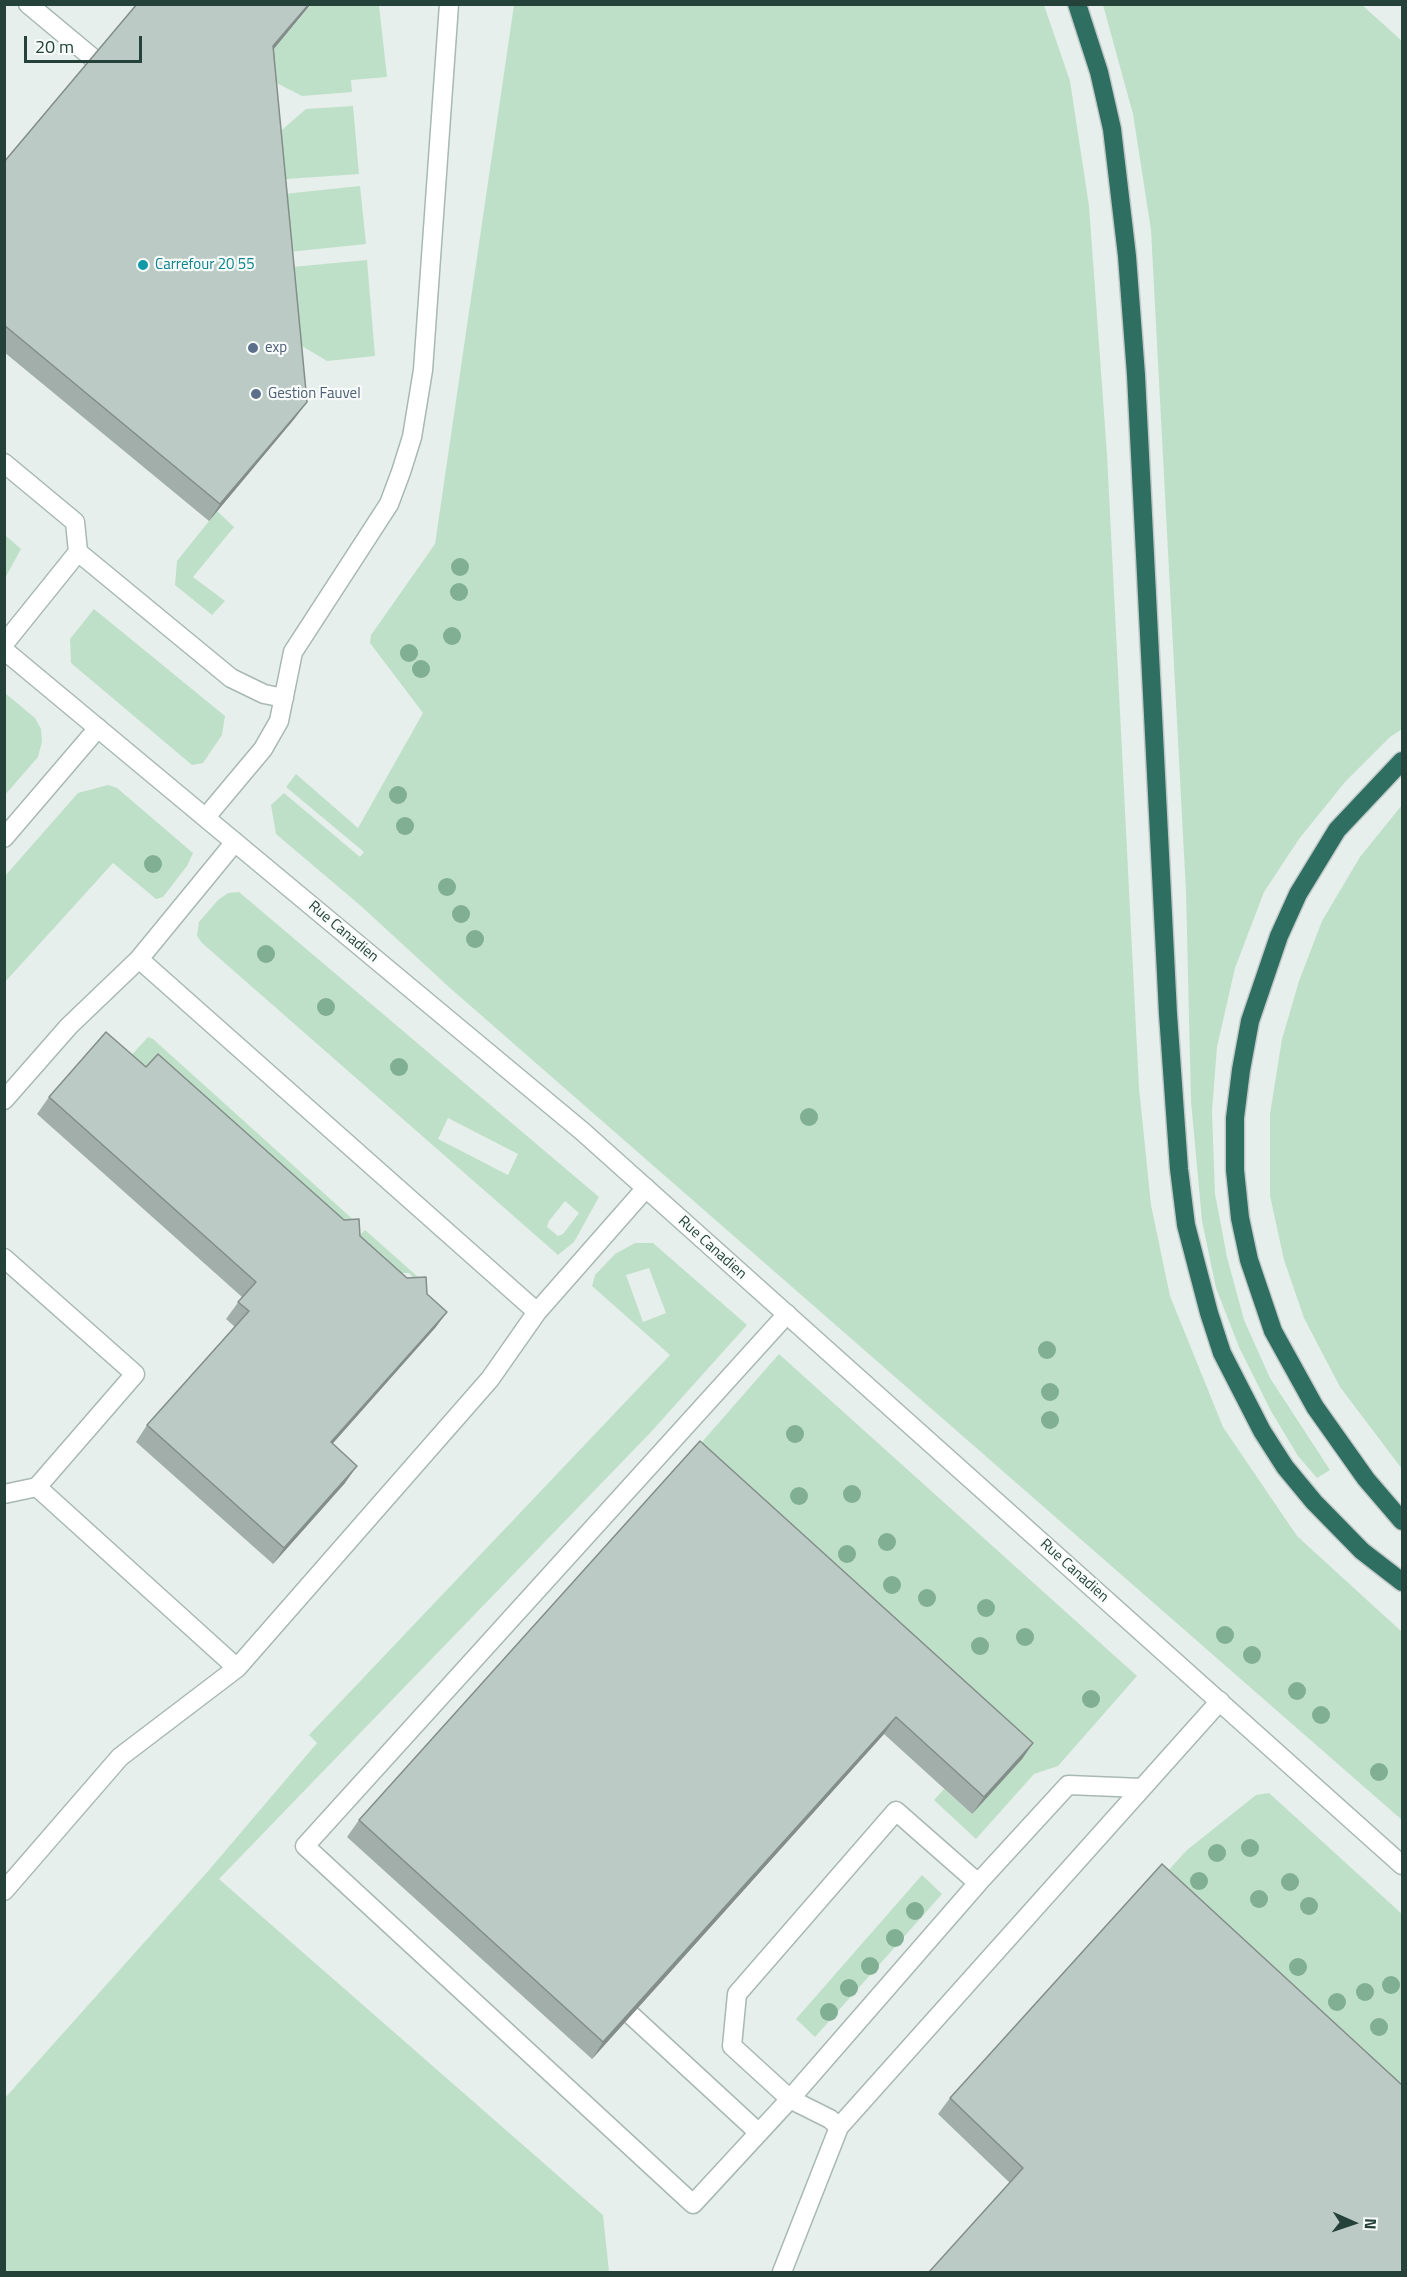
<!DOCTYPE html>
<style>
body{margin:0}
#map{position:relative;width:1407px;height:2277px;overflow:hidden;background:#e6efeb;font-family:"Titillium Web",sans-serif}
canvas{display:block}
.frame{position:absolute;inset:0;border:6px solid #24423a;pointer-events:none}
.north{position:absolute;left:1323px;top:2193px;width:60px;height:60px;-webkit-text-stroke:4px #f7fbf9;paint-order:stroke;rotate:93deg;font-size:16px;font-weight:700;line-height:24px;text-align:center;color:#24423a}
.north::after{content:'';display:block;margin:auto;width:21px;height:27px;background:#24423a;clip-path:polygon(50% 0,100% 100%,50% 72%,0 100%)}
.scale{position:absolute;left:24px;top:36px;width:118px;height:27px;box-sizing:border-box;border:3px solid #24423a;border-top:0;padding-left:8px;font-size:18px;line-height:21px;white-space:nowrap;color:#24423a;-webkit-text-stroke:4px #f7fbf9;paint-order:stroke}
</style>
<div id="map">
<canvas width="1407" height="2277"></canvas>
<div class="frame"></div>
<div class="north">N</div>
<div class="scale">20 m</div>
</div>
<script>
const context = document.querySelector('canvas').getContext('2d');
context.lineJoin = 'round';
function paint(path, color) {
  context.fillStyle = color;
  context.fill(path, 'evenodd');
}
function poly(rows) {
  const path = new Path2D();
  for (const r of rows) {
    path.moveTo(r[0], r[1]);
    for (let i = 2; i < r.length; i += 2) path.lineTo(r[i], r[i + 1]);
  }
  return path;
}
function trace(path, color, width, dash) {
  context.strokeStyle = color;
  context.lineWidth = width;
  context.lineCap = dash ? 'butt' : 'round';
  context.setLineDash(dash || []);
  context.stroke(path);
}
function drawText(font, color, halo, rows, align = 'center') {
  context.font = font + ' "Titillium Web",sans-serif';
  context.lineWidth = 4.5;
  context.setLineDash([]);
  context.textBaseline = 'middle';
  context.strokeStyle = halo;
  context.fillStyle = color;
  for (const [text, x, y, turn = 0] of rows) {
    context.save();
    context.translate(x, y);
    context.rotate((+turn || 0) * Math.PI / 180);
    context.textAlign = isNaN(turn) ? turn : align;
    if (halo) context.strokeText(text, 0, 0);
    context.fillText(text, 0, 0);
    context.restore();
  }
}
const green = poly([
 [311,5,379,5,387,77,351,80,352,92,302,96,263,76,262,63],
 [514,5,1044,5,1070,81,1089,206,1107,454,1139,1088,1151,1205,1170,1296,1223,1427,1297,1536,1402,1632,1402,1820,450,988,361,906,276,834,271,805,284,793,360,857,364,852,286,787,296,774,358,828,423,713,370,643,371,635,435,544],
 [1103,5,1362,5,1402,41,1402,729,1390,737,1345,782,1299,839,1264,892,1235,968,1217,1047,1212,1111,1215,1194,1227,1257,1244,1320,1270,1378,1330,1470,1317,1478,1298,1456,1271,1411,1239,1347,1216,1288,1202,1221,1191,1101,1186,892,1151,230,1133,114],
 [353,106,359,174,273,180,269,141,306,109],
 [360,186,366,244,279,253,274,195],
 [367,260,375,356,327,361,287,337,281,268],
 [217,511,234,527,193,577,225,601,212,615,175,585,177,561],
 [5,535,21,549,5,578],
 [94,609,225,716,222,735,203,763,192,765,71,663,70,639],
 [5,693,35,718,41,729,42,742,38,757,5,795],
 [108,785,117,788,193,853,187,866,163,897,156,899,113,863,5,982,5,876,78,793],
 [1402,805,1402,1469,1340,1387,1304,1318,1284,1260,1270,1196,1270,1114,1282,1039,1299,981,1322,921,1360,857],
 [239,892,599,1197,574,1242,558,1255,202,943,197,936,199,922,218,900,228,893],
 [448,1118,518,1154,508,1175,438,1139],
 [565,1201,579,1213,563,1234,558,1236,547,1227,549,1221],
 [148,1037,153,1039,357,1223,346,1234,118,1070],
 [365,1230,418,1277,415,1280,409,1273,395,1273,357,1238],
 [635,1243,653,1243,747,1325,651,1432,219,1879,603,2215,609,2272,5,2272,5,2098,209,1870,317,1743,309,1735,670,1355,592,1286,595,1275,615,1254],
 [649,1268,666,1313,643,1322,626,1275],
 [779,1354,1137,1676,1058,1766,1034,1774,976,1839,934,1800,944,1789,972,1814,1021,1759,688,1458],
 [1269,1793,1402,1914,1402,2112,1155,1885,1187,1850,1256,1795],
 [922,1875,942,1894,815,2037,796,2019]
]);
const service = poly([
 [28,4,94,59],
 [4,463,75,522,78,552],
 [4,644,78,552,231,678,264,694,284,698],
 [206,817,263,749,279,721,293,652,389,504,401,472,412,437,423,370,449,4],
 [4,838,98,728],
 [235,842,139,959,537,1312,646,1188],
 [4,1100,69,1026,139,959],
 [4,1258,135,1374,37,1487,237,1668],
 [787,1314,305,1846,693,2204,790,2099,830,2119,839,2127],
 [4,1494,37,1487],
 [978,1883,896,1811,737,1994,732,2046,790,2099,978,1883,1068,1785,1142,1788],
 [4,1891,120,1757,237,1668,490,1379,537,1312],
 [631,2015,759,2133],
 [782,2272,839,2127,1220,1701]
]);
const tertiary = poly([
 [4,650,582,1131,1402,1865]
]);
const motorway = poly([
 [1077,4,1099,72,1112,129,1127,256,1136,375,1168,1014,1179,1169,1186,1225,1209,1313,1222,1353,1262,1431,1285,1467,1314,1502,1362,1551,1402,1582],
 [1402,761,1337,830,1298,894,1279,936,1250,1021,1241,1070,1235,1118,1235,1170,1240,1218,1249,1260,1273,1331,1315,1407,1366,1479,1402,1521]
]);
const trees = [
 [460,567],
 [459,592],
 [452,636],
 [409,653],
 [421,669],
 [398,795],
 [405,826],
 [153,864],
 [447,887],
 [461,914],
 [475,939],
 [266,954],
 [326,1007],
 [399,1067],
 [809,1117],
 [1047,1350],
 [1050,1392],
 [1050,1420],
 [795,1434],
 [852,1494],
 [799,1496],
 [887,1542],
 [847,1554],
 [892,1585],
 [927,1598],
 [986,1608],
 [1225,1635],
 [1025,1637],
 [980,1646],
 [1252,1655],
 [1297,1691],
 [1091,1699],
 [1321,1715],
 [1379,1772],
 [1250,1848],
 [1217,1853],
 [1199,1881],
 [1290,1882],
 [1259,1899],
 [1309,1906],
 [915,1911],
 [895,1938],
 [870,1966],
 [1298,1967],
 [1391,1985],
 [849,1988],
 [1365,1992],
 [1337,2002],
 [829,2012],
 [1379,2027]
];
const wall = poly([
 [137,4,311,4,274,49,295,418,209,521,4,352,4,162],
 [146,1067,360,1236,407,1278,447,1312,435,1328,332,1444,345,1483,273,1564,136,1442,147,1425,235,1327,226,1319,242,1297,37,1114,49,1097],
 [700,1441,1033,1743,1022,1759,972,1814,884,1734,592,2059,347,1837,359,1820],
 [1402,2085,1010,2183,938,2114,950,2098]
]);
const shadedWall = poly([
 [309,4,311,4,262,63,273,46],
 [307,402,295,418,209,521,220,504],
 [447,1312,435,1328,319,1459,331,1442],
 [357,1466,345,1483,273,1564,284,1548],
 [896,1717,884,1734,592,2059,603,2042],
 [1033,1743,1022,1759,972,1814,984,1797]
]);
const building = poly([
 [137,4,309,4,273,46,307,402,220,504,4,325,4,162,137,4],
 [106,1032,146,1067,158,1054,344,1220,359,1219,360,1236,407,1278,426,1277,427,1294,447,1312,331,1442,357,1466,284,1548,147,1425,249,1311,238,1302,256,1282,49,1097,106,1032],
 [700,1441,1033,1743,984,1797,896,1717,603,2042,359,1820,700,1441],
 [1162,1864,1402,2085,1402,2272,929,2272,1023,2168,950,2098,1162,1864]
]);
const markers = [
 [143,265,6,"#0f9aa8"],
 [253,348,6,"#5c6f8a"],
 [256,394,6,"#5c6f8a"]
];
const cultureNames = [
 ["Carrefour 20 55",155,265]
];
const serviceNames = [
 ["exp",265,348],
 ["Gestion Fauvel",268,394]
];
const streetNames = [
 ["Rue Canadien",343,932,40],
 ["Rue Canadien",712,1248,42],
 ["Rue Canadien",1074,1571,42]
];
paint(green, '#bfe0c8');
trace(service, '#a8b8b2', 21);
trace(tertiary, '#a8b8b2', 21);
trace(motorway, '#c2cac8', 21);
trace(service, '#fff', 18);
trace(tertiary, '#fff', 18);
trace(motorway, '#2f6f62', 18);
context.fillStyle = '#80af93';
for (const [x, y] of trees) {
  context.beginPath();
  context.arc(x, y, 9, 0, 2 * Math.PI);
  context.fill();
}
paint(wall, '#a1aea9');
paint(shadedWall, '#838d89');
paint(building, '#bbcac4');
trace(building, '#838d89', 1.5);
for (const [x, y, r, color] of markers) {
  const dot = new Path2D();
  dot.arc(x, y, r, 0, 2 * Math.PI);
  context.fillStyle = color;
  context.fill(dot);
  trace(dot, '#f7fbf9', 2);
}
drawText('15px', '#0d838f', '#f7fbf9', cultureNames, 'left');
drawText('15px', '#4e5e75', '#f7fbf9', serviceNames, 'left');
drawText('15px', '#24423a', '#f7fbf9', streetNames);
</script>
